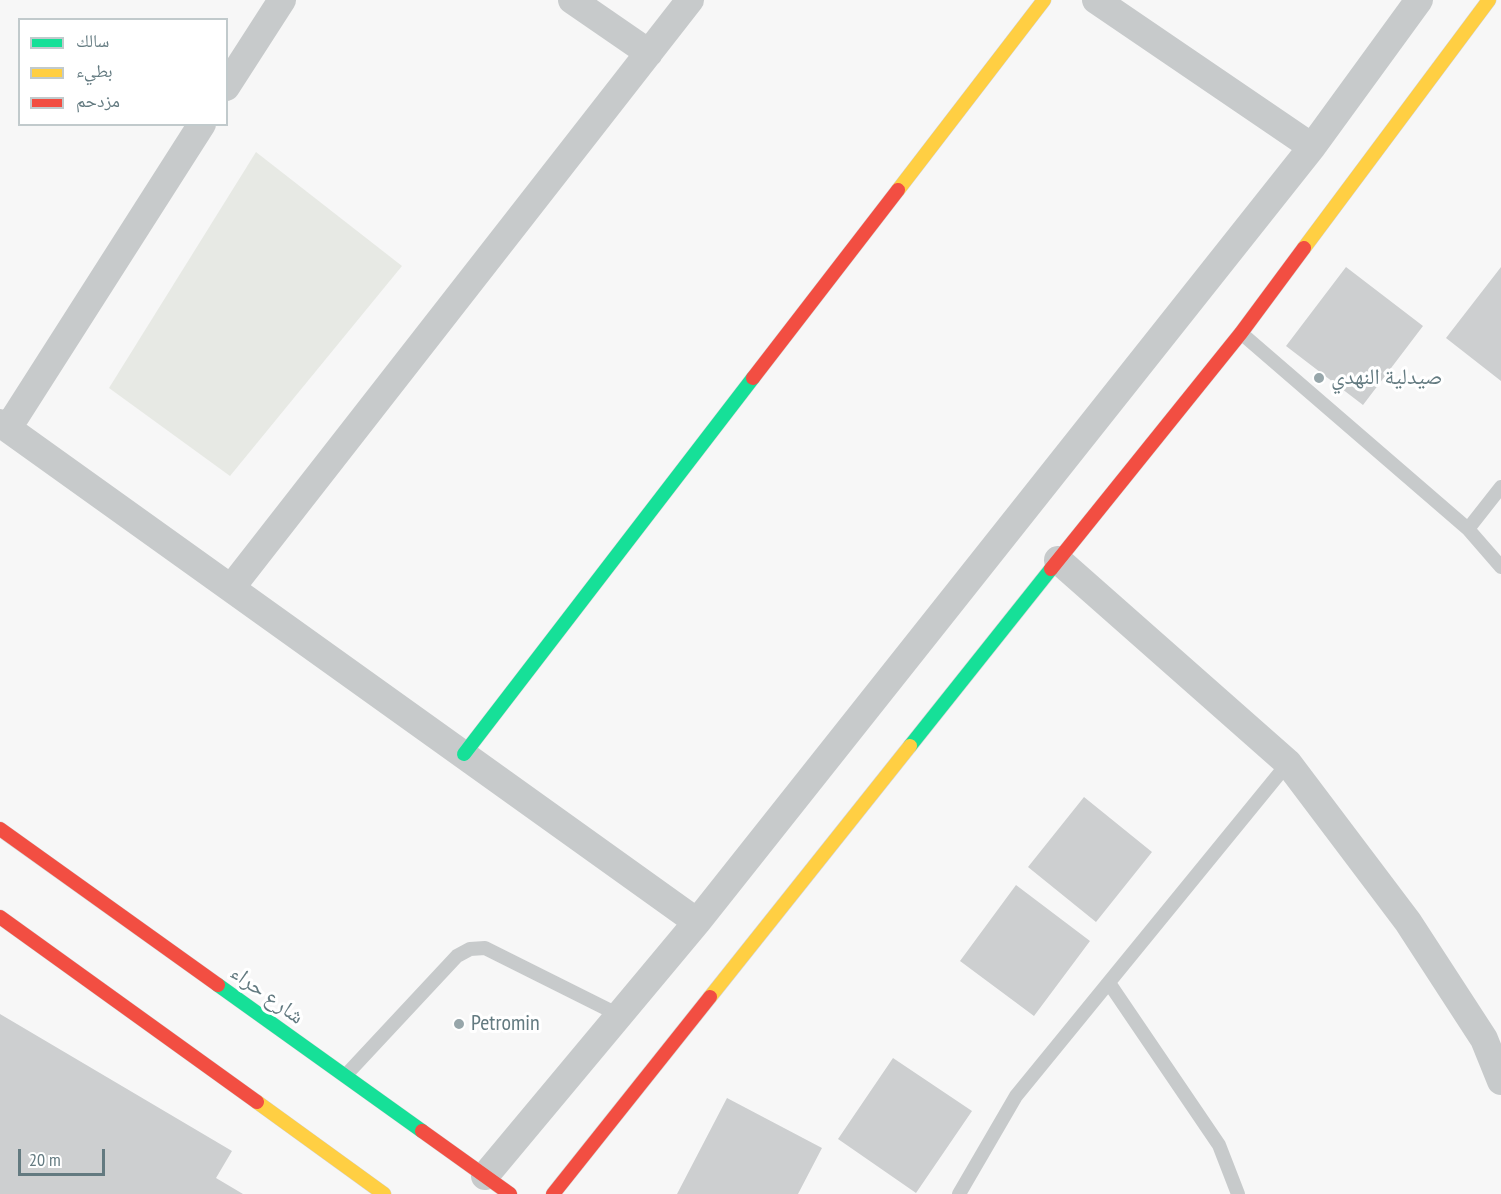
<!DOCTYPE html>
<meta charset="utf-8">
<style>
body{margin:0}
#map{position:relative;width:1501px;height:1194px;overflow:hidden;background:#f7f7f7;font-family:"PT Sans Narrow","Noto Naskh Arabic",sans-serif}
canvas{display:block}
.legend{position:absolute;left:18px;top:18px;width:210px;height:108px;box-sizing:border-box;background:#fff;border:2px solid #c1cacc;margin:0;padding:8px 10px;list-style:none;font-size:18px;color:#637a80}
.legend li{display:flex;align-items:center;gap:12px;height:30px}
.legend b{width:30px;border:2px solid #c1cacc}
.scale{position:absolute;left:18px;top:1149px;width:87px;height:27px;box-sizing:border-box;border:3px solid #637a80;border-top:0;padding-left:8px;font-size:18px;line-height:21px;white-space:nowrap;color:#637a80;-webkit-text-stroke:4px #fff;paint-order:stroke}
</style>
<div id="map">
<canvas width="1501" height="1194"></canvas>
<ul class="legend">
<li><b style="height:8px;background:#16e098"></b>سالك</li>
<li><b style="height:8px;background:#ffcf43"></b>بطيء</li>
<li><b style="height:8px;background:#f24e42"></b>مزدحم</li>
</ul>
<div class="scale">20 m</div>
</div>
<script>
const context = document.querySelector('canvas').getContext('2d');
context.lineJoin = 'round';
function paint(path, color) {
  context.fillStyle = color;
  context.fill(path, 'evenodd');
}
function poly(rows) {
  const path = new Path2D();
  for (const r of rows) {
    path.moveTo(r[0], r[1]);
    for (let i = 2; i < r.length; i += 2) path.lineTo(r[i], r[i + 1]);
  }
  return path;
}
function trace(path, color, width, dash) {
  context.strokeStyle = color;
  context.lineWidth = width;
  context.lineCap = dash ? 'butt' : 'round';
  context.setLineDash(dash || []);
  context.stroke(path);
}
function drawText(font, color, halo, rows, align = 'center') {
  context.font = font + ' "PT Sans Narrow","Noto Naskh Arabic",sans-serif';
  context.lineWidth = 6;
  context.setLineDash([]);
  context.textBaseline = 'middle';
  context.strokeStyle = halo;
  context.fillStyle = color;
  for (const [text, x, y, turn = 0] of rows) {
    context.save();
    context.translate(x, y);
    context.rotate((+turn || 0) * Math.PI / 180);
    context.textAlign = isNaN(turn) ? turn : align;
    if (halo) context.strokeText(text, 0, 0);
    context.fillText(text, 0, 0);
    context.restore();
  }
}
const green = poly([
 [256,152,402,266,230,476,109,388]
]);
const building = poly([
 [1346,267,1423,326,1363,405,1286,346],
 [1501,267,1501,381,1446,338],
 [1084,797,1152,852,1096,922,1028,867],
 [1016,885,1090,941,1034,1016,960,961],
 [0,1014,232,1151,216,1178,243,1194,0,1194],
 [893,1058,972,1111,916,1193,838,1139],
 [727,1098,822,1148,798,1194,677,1194]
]);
const lane = poly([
 [1241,333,1468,529,1501,567],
 [1468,529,1501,487],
 [1109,983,1219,1145,1238,1194],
 [345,1076,457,956,470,949,485,948,619,1015],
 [959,1194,1016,1096,1288,763]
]);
const street = poly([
 [572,0,649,53],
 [1096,0,1312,147],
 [226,87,282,0],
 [0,423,697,922],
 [8,428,202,124],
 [1058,560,1288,763,1408,922,1484,1039,1501,1081],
 [231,588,690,0],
 [485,1176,697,922,1312,147,1419,0]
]);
const fast = poly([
 [910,746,1051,569],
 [464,754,753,378],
 [218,985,422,1131]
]);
const slow = poly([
 [898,190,1044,0],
 [1304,248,1489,0],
 [710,997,910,746],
 [257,1102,384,1194]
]);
const jam = poly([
 [753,378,898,190],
 [1051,569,1241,333,1304,248],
 [0,829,218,985],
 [0,917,257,1102],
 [422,1131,510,1194],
 [553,1194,710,997]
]);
const markers = [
 [1319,378,6,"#97a6aa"],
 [459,1024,6,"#97a6aa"]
];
const poiNames = [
 ["صيدلية النهدي",1331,378],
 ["Petromin",471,1024]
];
const streetNames = [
 ["شارع حراء",267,995,36]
];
paint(green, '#e7e9e4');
paint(building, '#cdcfd0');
trace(fast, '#d3d4d4', 15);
trace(slow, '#d3d4d4', 15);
trace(jam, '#d3d4d4', 15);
trace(lane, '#c7cacb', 14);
trace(street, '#c7cacb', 28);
trace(fast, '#16e098', 14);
trace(slow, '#ffcf43', 14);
trace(jam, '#f24e42', 14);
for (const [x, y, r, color] of markers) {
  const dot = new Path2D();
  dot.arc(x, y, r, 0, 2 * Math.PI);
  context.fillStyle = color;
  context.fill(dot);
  trace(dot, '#fff', 2);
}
drawText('22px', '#637a80', '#fff', poiNames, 'left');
drawText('22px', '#637a80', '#fff', streetNames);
</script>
